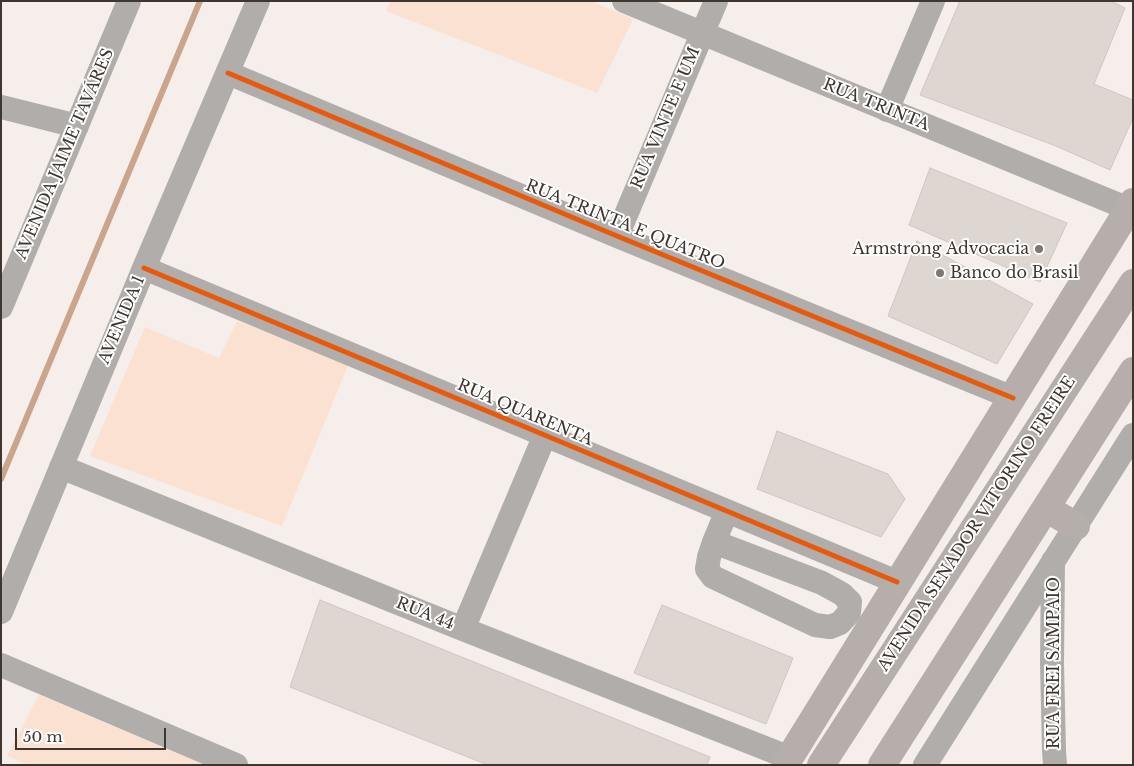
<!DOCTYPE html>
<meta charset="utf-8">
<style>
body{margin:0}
#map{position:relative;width:1134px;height:766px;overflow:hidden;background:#f6eeea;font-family:"Libre Baskerville",serif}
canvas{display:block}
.frame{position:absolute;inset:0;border:2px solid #3f362f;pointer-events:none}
.scale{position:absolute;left:15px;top:728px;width:151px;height:22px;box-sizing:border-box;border:2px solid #3f362f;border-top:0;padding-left:6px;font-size:15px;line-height:18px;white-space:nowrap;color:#3f362f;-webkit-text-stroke:4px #fefefe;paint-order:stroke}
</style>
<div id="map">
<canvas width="1134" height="766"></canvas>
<div class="frame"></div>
<div class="scale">50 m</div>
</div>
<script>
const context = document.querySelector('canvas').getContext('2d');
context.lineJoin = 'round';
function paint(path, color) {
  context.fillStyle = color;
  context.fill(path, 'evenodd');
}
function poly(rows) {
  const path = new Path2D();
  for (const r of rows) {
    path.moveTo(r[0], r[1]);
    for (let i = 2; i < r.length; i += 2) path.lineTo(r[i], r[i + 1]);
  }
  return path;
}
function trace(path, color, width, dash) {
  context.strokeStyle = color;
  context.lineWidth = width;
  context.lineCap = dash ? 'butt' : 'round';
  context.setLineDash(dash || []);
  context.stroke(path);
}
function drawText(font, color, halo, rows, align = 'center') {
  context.font = font + ' "Libre Baskerville",serif';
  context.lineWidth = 4;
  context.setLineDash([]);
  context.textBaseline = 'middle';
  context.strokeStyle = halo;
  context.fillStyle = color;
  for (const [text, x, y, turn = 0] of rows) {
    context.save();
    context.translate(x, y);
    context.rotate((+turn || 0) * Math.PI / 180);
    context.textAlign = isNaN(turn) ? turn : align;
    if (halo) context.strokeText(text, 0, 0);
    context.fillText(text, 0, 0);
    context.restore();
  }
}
const green = poly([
 [391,1,591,1,633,19,597,93,386,11],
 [237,321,349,363,282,526,90,456,145,327,219,358],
 [39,695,205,765,28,765,7,756]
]);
const stream = poly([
 [1,479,200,1]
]);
const building = poly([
 [960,1,1111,1,1125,8,1094,84,1133,100,1133,118,1110,170,1056,146,920,95,960,1],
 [930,168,1067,223,1040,282,909,225,930,168],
 [917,241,1033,304,997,364,888,316,917,241],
 [777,431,888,474,905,499,881,537,757,489,777,431],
 [320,600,710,757,707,765,488,765,290,687,320,600],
 [662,605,793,658,766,724,634,673,662,605]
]);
const minor = poly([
 [624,1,1129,209],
 [228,73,617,236,1013,398],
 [1,107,77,126],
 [887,110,933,1],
 [617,236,716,1],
 [144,268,897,582],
 [1,307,129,1],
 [61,467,463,629,790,758],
 [714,542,822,583,842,594,850,602,849,613,840,623,830,627,815,625,713,577,707,569,709,557,714,542,719,530,727,511],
 [1053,561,1052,663,1054,751,1055,765],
 [1,612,144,268,258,1],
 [463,629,545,435],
 [1,665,236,765],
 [925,765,1133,435]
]);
const major = poly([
 [1046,508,1076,526],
 [785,765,1133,202],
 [821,765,1133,283],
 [882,765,1133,371]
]);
const cycleway = poly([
 [228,73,617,236,1013,398],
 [144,268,897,582]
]);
const markers = [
 [1039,249,5,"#7f7670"],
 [940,273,5,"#7f7670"]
];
const streetNames = [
 ["RUA TRINTA",876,105,22],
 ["RUA VINTE E UM",666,118,-67],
 ["AVENIDA JAIME TAVÁRES",65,154,-67],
 ["RUA TRINTA E QUATRO",625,225,22],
 ["AVENIDA 1",122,320,-67],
 ["RUA QUARENTA",525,413,23],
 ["AVENIDA SENADOR VITORINO FREIRE",977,524,-57],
 ["RUA 44",425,614,22],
 ["RUA FREI SAMPAIO",1054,663,-90]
];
const poiNames = [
 ["Armstrong Advocacia",1029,249],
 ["Banco do Brasil",950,273,"left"]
];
paint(green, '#fae1d1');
trace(stream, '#cba58b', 6);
paint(building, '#ded6d1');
trace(building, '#cec6c1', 1);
trace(minor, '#b0adaa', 24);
trace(major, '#b5aeab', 28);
trace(cycleway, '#e8590c', 5);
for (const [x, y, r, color] of markers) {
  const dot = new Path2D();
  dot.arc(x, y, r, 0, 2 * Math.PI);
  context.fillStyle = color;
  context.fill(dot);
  trace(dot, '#fefefe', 2);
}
drawText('16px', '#3f362f', '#fefefe', streetNames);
drawText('16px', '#3f362f', '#fefefe', poiNames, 'right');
</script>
